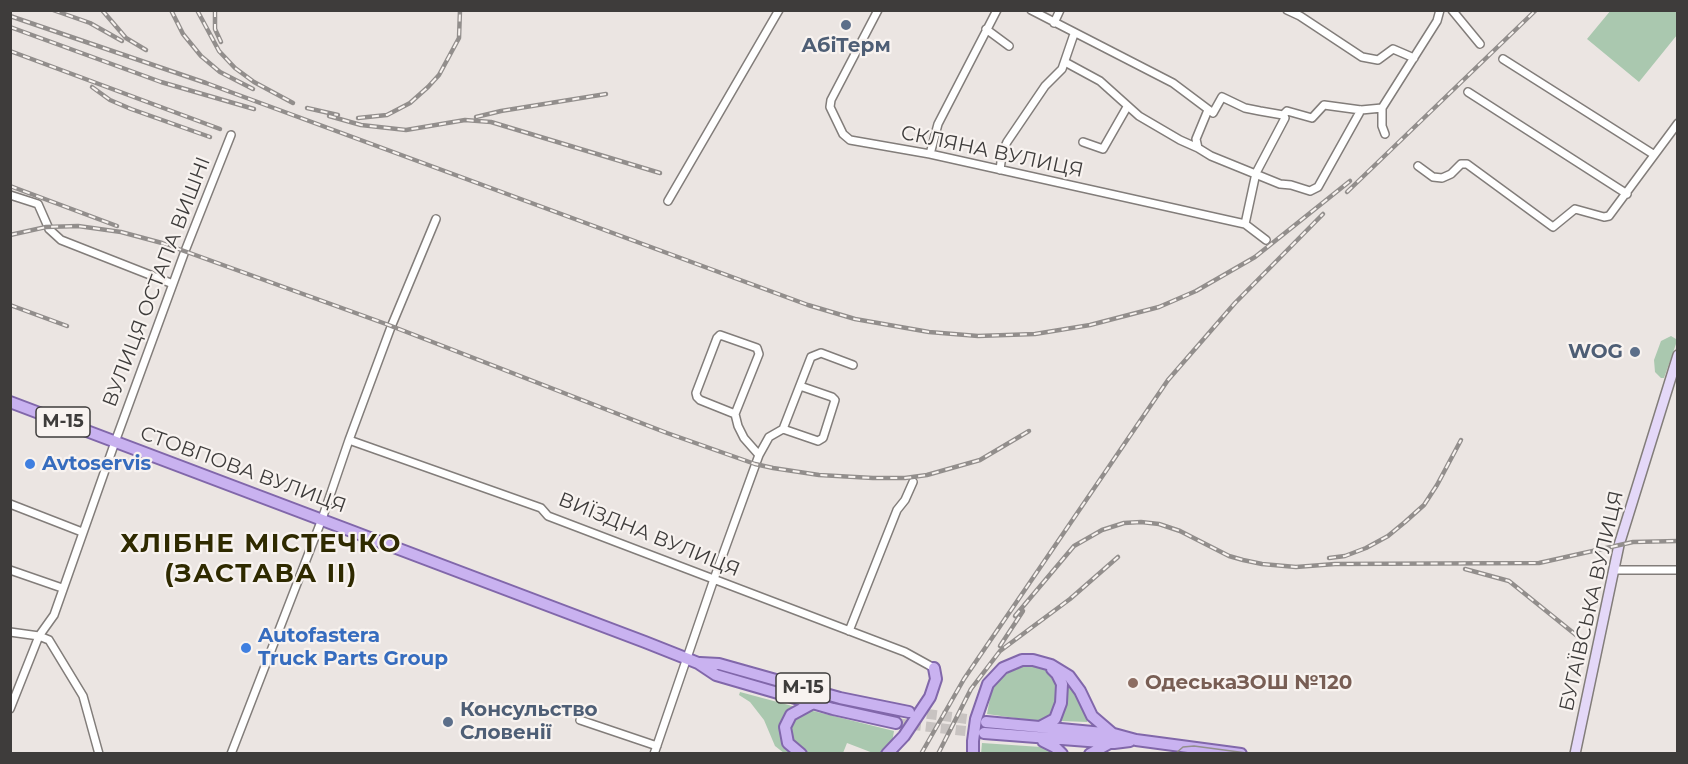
<!DOCTYPE html>
<meta charset="utf-8">
<style>
body{margin:0}
#map{position:relative;width:1688px;height:764px;overflow:hidden;background:#ebe5e2;font-family:Montserrat,sans-serif}
canvas{display:block}
.frame{position:absolute;inset:0;border:12px solid #3e3c3b;pointer-events:none}
</style>
<div id="map">
<canvas width="1688" height="764"></canvas>
<div class="frame"></div>
</div>
<script>
const context = document.querySelector('canvas').getContext('2d');
context.lineJoin = 'round';
function paint(path, color) {
  context.fillStyle = color;
  context.fill(path, 'evenodd');
}
function poly(rows) {
  const path = new Path2D();
  for (const r of rows) {
    path.moveTo(r[0], r[1]);
    for (let i = 2; i < r.length; i += 2) path.lineTo(r[i], r[i + 1]);
  }
  return path;
}
function trace(path, color, width, dash) {
  context.strokeStyle = color;
  context.lineWidth = width;
  context.lineCap = dash ? 'butt' : 'round';
  context.setLineDash(dash || []);
  context.stroke(path);
}
function drawText(font, color, halo, rows, align = 'center') {
  context.font = font + ' Montserrat,sans-serif';
  context.lineWidth = 4.5;
  context.setLineDash([]);
  context.textBaseline = 'middle';
  context.strokeStyle = halo;
  context.fillStyle = color;
  for (const [text, x, y, turn = 0] of rows) {
    context.save();
    context.translate(x, y);
    context.rotate((+turn || 0) * Math.PI / 180);
    context.textAlign = isNaN(turn) ? turn : align;
    if (halo) context.strokeText(text, 0, 0);
    context.fillText(text, 0, 0);
    context.restore();
  }
}
const green = poly([
 [1611,10,1677,11,1677,35,1639,82,1587,39],
 [1671,336,1676,339,1676,344,1664,378,1661,378,1655,372,1654,360,1661,341],
 [1025,666,1034,666,1049,671,1057,680,1058,695,1053,714,1044,722,987,714,991,693,995,684,1009,672],
 [1067,682,1070,682,1088,719,1087,722,1061,721,1067,701],
 [740,692,796,707,781,731,783,741,794,753,784,753,775,746,764,720,750,702,739,695],
 [809,710,894,731,892,743,881,753,873,753,847,743,843,753,809,753,795,744,790,736,790,727,794,719],
 [982,743,1041,747,1055,754,981,754]
]);
const primaryTunnel = poly([
 [912,712,983,721],
 [896,723,982,733]
]);
const street = poly([
 [878,10,831,100,830,107,843,134,850,140,930,154,1245,224,1266,240],
 [1031,10,1173,83,1213,113,1222,97,1245,108,1260,111,1283,115,1287,111,1312,118,1324,105,1361,110,1382,108],
 [1287,10,1300,16,1362,57,1378,60,1393,49,1414,58],
 [1452,10,1480,44],
 [1054,23,1060,10],
 [986,29,1009,46],
 [1503,59,1653,154],
 [1065,62,1100,81,1139,116,1180,140,1198,148,1211,156,1280,184,1291,185,1310,191,1318,187,1361,110],
 [1468,92,1627,194],
 [1385,134,1382,126,1382,108,1437,21,1440,10],
 [1083,142,1103,149,1127,107],
 [1198,148,1196,139,1208,110],
 [930,154,938,124,997,10],
 [1418,166,1433,177,1442,178,1451,174,1461,164,1467,164,1553,227,1575,209,1604,217,1609,216,1678,123],
 [1000,170,1002,154,1007,142,1045,86,1062,69,1074,34],
 [10,195,38,204,49,229,61,240,173,284],
 [668,201,779,10],
 [1245,224,1256,173,1285,118,1283,115],
 [735,414,759,354,757,348,720,335,717,338,696,393,697,397,700,400,735,414,738,426,744,438,759,455],
 [783,429,818,441,823,438,835,400,832,397,800,386],
 [349,440,541,508,548,516,905,652,934,668],
 [10,504,82,532],
 [10,570,62,588],
 [1614,570,1678,570],
 [849,631,897,510,905,500,913,482],
 [10,632,39,636,49,640,83,696,99,754],
 [10,709,39,636,54,615,115,442,185,251,231,135],
 [580,720,657,746],
 [231,754,322,519,349,440,391,327,436,219],
 [654,754,714,579,759,455,769,437,783,429,811,357,821,353,853,365]
]);
const secondary = poly([
 [1575,754,1619,545,1678,355]
]);
const primary = poly([
 [10,402,645,642,698,663,716,675,833,709,896,723],
 [700,663,719,664,840,698,909,712],
 [986,722,1114,734,1136,740,1241,754],
 [1040,727,1055,719,1061,703,1062,684,1057,674,1052,669],
 [984,733,1114,743,1130,741],
 [1043,741,1055,747,1062,754],
 [801,754,788,743,785,727,791,715,813,703],
 [887,754,904,736,930,697,936,679,934,668],
 [973,754,973,741,976,719,988,684,1003,668,1022,660,1033,660,1051,665,1069,676,1080,691,1092,716,1113,734],
 [1090,754,1108,744]
]);
const tram = poly([
 [1175,754,1183,747,1194,746,1254,754]
]);
const rail = poly([
 [53,10,90,23,122,41],
 [102,10,126,38,146,50],
 [171,10,183,34,201,56,220,72,253,89],
 [197,10,219,51,235,68,254,82,293,103],
 [215,10,215,29,221,42],
 [10,16,206,83,808,305,855,319,929,332,978,336,1035,334,1090,325,1159,307,1196,291,1255,257,1350,181],
 [10,27,161,82,254,109],
 [10,51,220,129],
 [92,87,110,100,131,109,210,137],
 [307,108,338,115],
 [329,116,361,125,406,130,465,120,491,122,660,173],
 [476,117,501,111,606,94],
 [358,118,387,115,410,103,428,87,439,75,459,38,460,10],
 [10,186,117,226],
 [1347,192,1536,10],
 [10,235,46,227,78,226,121,232,162,243,386,324,667,433,755,464,773,468,819,475,873,478,905,478,927,475,980,460,1029,431],
 [10,305,67,326],
 [1329,558,1345,556,1366,548,1388,536,1405,522,1424,505,1437,485,1461,440],
 [1465,569,1509,581,1576,635],
 [1015,616,1074,546,1102,530,1124,523,1141,522,1159,524,1180,531,1229,556,1243,560,1262,564,1296,567,1335,564,1539,563,1633,542,1678,541],
 [1000,646,1023,611],
 [921,754,964,679,1168,380,1235,303,1323,214],
 [938,754,971,689,1000,651,1070,599,1118,557]
]);
const markers = [
 [846,25,6,"#5c6f8a"],
 [1635,352,6,"#5c6f8a"],
 [30,464,6,"#3f7fe0"],
 [246,648,6,"#3f7fe0"],
 [1133,683,6,"#8d6e63"],
 [448,722,6,"#5c6f8a"]
];
const shields = [
 [63,422,54],
 [803,688,54]
];
const shieldNames = [
 ["М-15",63,422],
 ["М-15",803,688]
];
const serviceNames = [
 ["АбіТерм",846,46],
 ["WOG",1623,352,"right"],
 ["Консульство",460,710,"left"],
 ["Словенії",460,733,"left"]
];
const streetNames = [
 ["СКЛЯНА ВУЛИЦЯ",992,152,12],
 ["ВУЛИЦЯ ОСТАПА ВИШНІ",157,282,-69],
 ["СТОВПОВА ВУЛИЦЯ",243,470,20],
 ["ВИЇЗДНА ВУЛИЦЯ",649,535,22],
 ["БУГАЇВСЬКА ВУЛИЦЯ",1592,601,-77]
];
const shopNames = [
 ["Avtoservis",42,464],
 ["Autofastera",258,636],
 ["Truck Parts Group",258,659]
];
const educationNames = [
 ["ОдеськаЗОШ №120",1145,683]
];
const districtNames = [
 ["ХЛІБНЕ МІСТЕЧКО",261,544],
 ["(ЗАСТАВА ІІ)",261,574]
];
paint(green, '#aac8af');
trace(primaryTunnel, '#c8c3c1', 10, [10, 5]);
trace(street, '#827d7a', 10);
trace(secondary, '#827d7a', 12);
trace(primary, '#8167aa', 14);
trace(street, '#fff', 7);
trace(secondary, '#e4d8f8', 9);
trace(primary, '#c9b2f0', 10);
trace(tram, '#928e8c', 1.5);
trace(rail, '#928e8c', 4.5);
trace(rail, '#f8f3f0', 2, [7]);
for (const [x, y, r, color] of markers) {
  const dot = new Path2D();
  dot.arc(x, y, r, 0, 2 * Math.PI);
  context.fillStyle = color;
  context.fill(dot);
  trace(dot, '#f8f3f0', 2);
}
for (const [x, y, w] of shields) {
  const box = new Path2D();
  box.roundRect(x - w / 2, y - 15, w, 30, 4.5);
  context.fillStyle = '#f8f3f0';
  context.fill(box);
  trace(box, '#3e3c3b', 1.5);
}
drawText('bold 18px', '#3e3c3b', null, shieldNames);
drawText('bold 20px', '#4e5e75', '#f8f3f0', serviceNames);
drawText('20px', '#3e3c3b', '#f8f3f0', streetNames);
drawText('bold 20px', '#366cbe', '#f8f3f0', shopNames, 'left');
drawText('bold 20px', '#785e54', '#f8f3f0', educationNames, 'left');
context.letterSpacing = '1.5px';
drawText('bold 26px', '#2f2a00', '#f8f3f0', districtNames);
context.letterSpacing = '0px';
</script>
